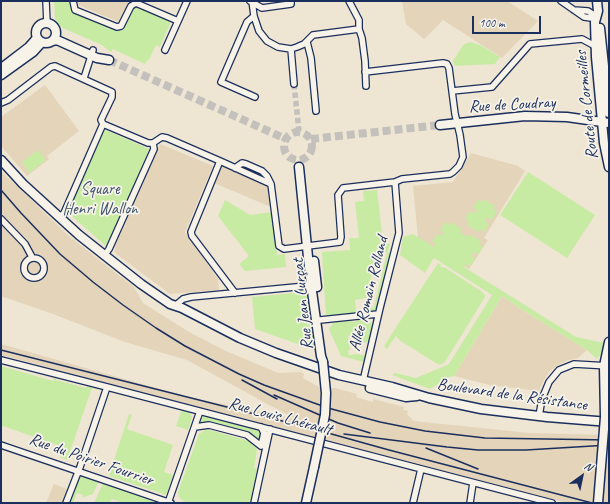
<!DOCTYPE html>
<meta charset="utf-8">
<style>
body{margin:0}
#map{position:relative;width:610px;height:504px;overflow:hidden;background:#eee5d3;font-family:Caveat,sans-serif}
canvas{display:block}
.frame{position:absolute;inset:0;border:2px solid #1b2f5e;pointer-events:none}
.north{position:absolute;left:562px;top:456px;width:40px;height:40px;-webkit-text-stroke:3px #f7f3e8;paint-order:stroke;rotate:33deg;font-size:11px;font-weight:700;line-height:16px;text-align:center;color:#1b2f5e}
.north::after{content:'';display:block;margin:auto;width:14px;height:18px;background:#1b2f5e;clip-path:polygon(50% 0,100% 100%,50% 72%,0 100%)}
.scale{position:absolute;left:472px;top:16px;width:69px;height:18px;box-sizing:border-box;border:2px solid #1b2f5e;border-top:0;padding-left:5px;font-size:12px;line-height:14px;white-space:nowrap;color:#1b2f5e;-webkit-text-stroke:3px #f7f3e8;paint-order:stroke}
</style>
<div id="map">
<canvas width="610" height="504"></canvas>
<div class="frame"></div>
<div class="north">N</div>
<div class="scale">100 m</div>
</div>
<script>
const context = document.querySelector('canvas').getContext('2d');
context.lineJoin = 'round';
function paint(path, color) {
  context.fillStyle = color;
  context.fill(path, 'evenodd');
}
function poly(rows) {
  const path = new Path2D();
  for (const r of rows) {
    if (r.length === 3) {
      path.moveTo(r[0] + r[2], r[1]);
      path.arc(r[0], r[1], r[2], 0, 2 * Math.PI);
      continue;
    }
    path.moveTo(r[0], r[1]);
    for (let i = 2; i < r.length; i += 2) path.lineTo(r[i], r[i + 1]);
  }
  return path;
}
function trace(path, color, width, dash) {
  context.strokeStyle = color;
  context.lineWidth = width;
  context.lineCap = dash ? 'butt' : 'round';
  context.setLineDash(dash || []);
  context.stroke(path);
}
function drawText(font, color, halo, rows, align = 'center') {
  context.font = font + ' Caveat,sans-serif';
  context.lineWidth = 3.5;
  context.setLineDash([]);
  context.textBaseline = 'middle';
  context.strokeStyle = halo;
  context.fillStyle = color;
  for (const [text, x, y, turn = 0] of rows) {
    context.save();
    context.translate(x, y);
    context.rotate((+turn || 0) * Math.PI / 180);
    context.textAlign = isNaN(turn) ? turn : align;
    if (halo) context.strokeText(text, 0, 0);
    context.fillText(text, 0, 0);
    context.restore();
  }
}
const built = poly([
 [77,1,129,1,119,22,78,5],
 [402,1,507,1,538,21,502,58,443,20,424,39,406,24],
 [45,85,79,131,47,156,49,159,27,176,1,146,1,117],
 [160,144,213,166,185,232,218,279,219,290,170,294,115,253,115,246],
 [471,153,518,166,525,171,484,238,488,240,469,269,418,238,413,186,453,182],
 [224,165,269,185,271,207,214,183,221,167],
 [1,171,70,237,134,287,143,303,189,332,226,351,278,373,300,372,304,374,303,378,319,387,335,388,357,394,356,397,369,401,373,402,373,399,404,407,403,410,408,411,407,414,414,421,529,433,609,435,609,503,567,503,369,452,1,355,1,344,188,397,293,418,187,360,125,342,53,314,1,296],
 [502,296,524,311,587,350,578,358,568,360,558,365,550,371,544,380,539,391,490,385,454,376],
 [54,484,67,489,62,503,46,503]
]);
const green = poly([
 [54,1,71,1,73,11,119,31,122,30,132,8,136,6,169,21,170,24,160,47,156,45,149,60,148,59,145,64,113,49,111,52,104,47,104,46,63,28,58,24,55,18],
 [470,42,480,45,500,57,495,64,455,66,453,61,463,45],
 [103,129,149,149,108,248,66,211],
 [38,150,46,160,29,173,22,162],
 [528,172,595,215,567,258,500,215],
 [377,190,382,234,380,242,390,244,388,252,390,253,376,312,326,316,322,252,350,250,349,238,358,238,359,237,355,202,364,201,363,191],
 [378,250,387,253,374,307,356,310,355,300,366,298],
 [484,199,495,206,493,209,497,212,492,220,487,218,485,221,489,224,484,232,480,229,478,232,467,225,469,222,465,219,470,211,475,214,477,210,473,208,478,200,482,202],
 [225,200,250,215,272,212,277,255,285,254,286,267,245,271,239,264,249,256,218,216],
 [445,222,449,225,451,222,462,229,460,232,464,235,468,237,470,234,481,241,479,244,483,247,478,255,474,252,471,256,475,259,470,266,466,264,464,267,576,337,604,343,602,353,597,359,587,350,524,311,502,296,454,376,449,377,430,389,392,375,395,373,416,378,449,364,492,295,434,258,425,273,400,255,403,237,413,234,434,247,436,244,432,242,437,234,441,236,444,233,440,230],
 [438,263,441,265,440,267,444,267,481,291,485,295,485,297,445,362,439,365,399,340,396,336,387,349,384,346],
 [306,288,315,350,255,329,252,297,294,293,294,289],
 [366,319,371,323,372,328,370,339,365,343,363,343,363,335,348,336,350,350,348,350,349,355,359,354,360,355,364,355,366,356,364,362,341,356,329,329,334,322,352,321,353,322,356,322,357,320],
 [1,366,53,381,55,376,56,380,86,388,88,385,99,387,98,390,92,388,67,460,60,457,63,447,3,426,1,429,2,413,1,413],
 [182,409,189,411,192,417,188,430,176,426],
 [129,414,132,415,127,429,173,445,164,472,173,475,166,495,109,476,112,468,115,466,114,460],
 [206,415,260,428,262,433,260,440,258,442,249,435,198,426,200,418],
 [206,429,249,441,255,447,257,450,254,468,257,469,250,503,188,503,183,501,179,497,178,492,199,434],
 [83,475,99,481,93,494,82,498,83,495,77,493,73,503,69,503,79,478],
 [103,483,161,503,122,503,112,499,110,503,94,503]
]);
const streetTunnel = poly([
 [294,84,299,131]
]);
const secondaryTunnel = poly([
 [109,60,286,139],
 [298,146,14],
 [311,139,440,125]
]);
const street = poly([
 [46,1,47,23],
 [73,1,75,10,117,27,121,26,131,6,136,3,178,21],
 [250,1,262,8,291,4,291,1],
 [252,1,254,16,259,31,267,41,278,47,291,49,297,47,304,44,313,35,359,29],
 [349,1,359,20,359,29,362,38,365,61,366,86],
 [561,1,584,17,591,18,596,16,588,11,574,10],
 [254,16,247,22,221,82,255,97],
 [307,42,311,58,316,111],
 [291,49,294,84],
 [165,50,187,1],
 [84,78,93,50],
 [452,91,492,87,530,44,582,39,595,46],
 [1,103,8,100,51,67,55,66,112,92,112,97,101,120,103,124],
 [103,124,148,143,153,143],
 [153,143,162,137,167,138,220,161,191,232,192,236,235,293],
 [220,161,271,184,279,246,284,249,340,242,341,237,338,195,343,188,395,182,402,179,450,174,453,172,459,166,463,157,460,135,455,114,449,68,447,64,443,63,365,72],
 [235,168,242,163,246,164,262,171,267,176,271,184],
 [60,217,64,213,103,124],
 [1,219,25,244,32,257],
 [104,256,109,249,154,149,153,143],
 [34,268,10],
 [176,305,183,299,191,297,306,286,314,287],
 [320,320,378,314],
 [1,360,107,387,552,503],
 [363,381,380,308,399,233,395,182],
 [539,416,542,399,549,382,559,370,574,364,609,366],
 [195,427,209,425,247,435,261,446,264,433,261,427],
 [1,445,171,503],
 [66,503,80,467,107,387],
 [168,503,200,411],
 [254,503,270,429],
 [413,503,421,469],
 [470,503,473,483]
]);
const secondary = poly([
 [597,1,598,11,595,22,596,57,604,143,609,167],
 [46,33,10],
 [600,28,609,113],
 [52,41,57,40,97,58,109,60],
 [3,67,29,47,37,38],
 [1,75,33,52,42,42],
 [440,125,525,116,567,117,609,123],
 [1,160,23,184,79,235,141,284,170,304,182,308,240,338,276,353,339,375,392,387,429,398,481,409,547,417,609,422],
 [299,167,310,277,321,356,323,362],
 [314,261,317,287],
 [370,388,406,397,417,396],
 [605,417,604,366,609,342],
 [306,503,314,467]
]);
const rail = poly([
 [1,190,21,213,60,254,93,282,123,305,156,328,185,346,239,374,264,385,328,408,380,422,425,431,485,438,609,440],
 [1,350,310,428,389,450,592,503],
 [242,380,277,399],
 [274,395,338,423,370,433],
 [344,434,447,447,478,450,526,450,609,445],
 [426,448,478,469]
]);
const secondaryBridge = poly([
 [314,467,325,415,326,393,323,362],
 [598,503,605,417]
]);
const streetNames = [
 ["Rue de Coudray",512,105,-3],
 ["Route de Cormeilles",587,105,-96],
 ["Allée Romain Rolland",369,294,-76],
 ["Rue Jean Lurçat",303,304,-96],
 ["Boulevard de la Résistance",512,395,8],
 ["Rue Louis Lhérault",280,417,15],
 ["Rue du Poirier Fourrier",91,460,19]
];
const parkNames = [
 ["Square",100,190],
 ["Henri Wallon",100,210]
];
paint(built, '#e4d4ba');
paint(green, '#c8eba4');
trace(streetTunnel, '#c4c1bc', 5.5, [5.5, 3]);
trace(secondaryTunnel, '#c4c1bc', 8, [8, 4]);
trace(street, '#1b2f5e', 8);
trace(secondary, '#1b2f5e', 11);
trace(street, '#f7f3e8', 5.5);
trace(secondary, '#f7f3e8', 8);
trace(rail, '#1b2f5e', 1.5);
trace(secondaryBridge, '#1b2f5e', 11, []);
trace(secondaryBridge, '#f7f3e8', 8);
drawText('17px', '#1b2f5e', '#f7f3e8', streetNames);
drawText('17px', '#3e556c', '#f7f3e8', parkNames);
</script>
